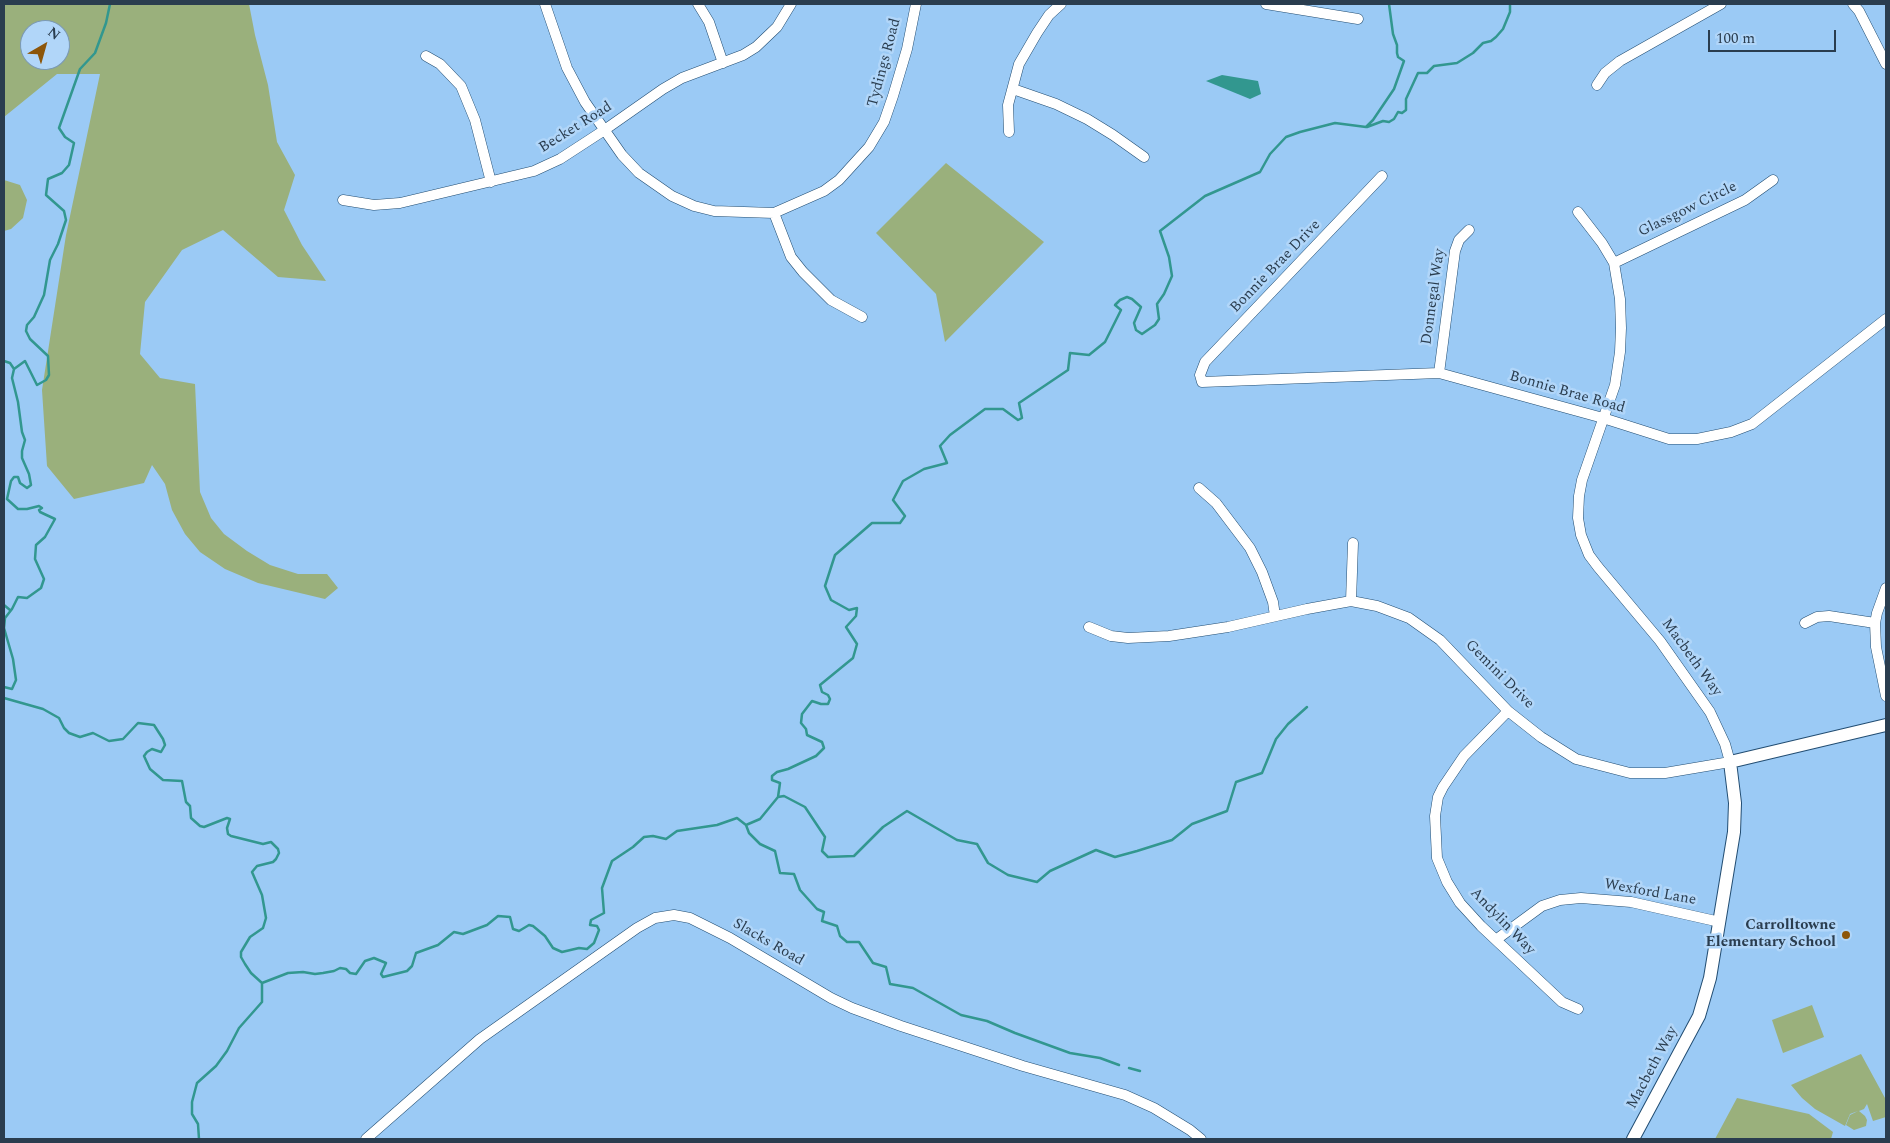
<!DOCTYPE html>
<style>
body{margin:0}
#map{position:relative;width:1890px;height:1143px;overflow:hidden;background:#9bcaf5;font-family:Spectral,serif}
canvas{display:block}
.frame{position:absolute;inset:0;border:5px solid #2a3d4f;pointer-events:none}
.north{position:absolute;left:20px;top:20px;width:50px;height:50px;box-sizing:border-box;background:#b1d6f9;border:1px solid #7b99b5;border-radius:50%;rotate:38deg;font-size:14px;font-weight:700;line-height:20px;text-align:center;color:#2a3d4f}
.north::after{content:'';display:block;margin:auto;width:18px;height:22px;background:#8d560a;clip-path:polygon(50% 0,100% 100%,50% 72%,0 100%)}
.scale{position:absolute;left:1708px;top:30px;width:128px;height:22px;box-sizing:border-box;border:2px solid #2a3d4f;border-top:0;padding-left:6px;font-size:15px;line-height:18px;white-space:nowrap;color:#2a3d4f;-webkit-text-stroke:4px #b1d6f9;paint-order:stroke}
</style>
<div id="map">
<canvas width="1890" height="1143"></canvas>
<div class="frame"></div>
<div class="north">N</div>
<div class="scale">100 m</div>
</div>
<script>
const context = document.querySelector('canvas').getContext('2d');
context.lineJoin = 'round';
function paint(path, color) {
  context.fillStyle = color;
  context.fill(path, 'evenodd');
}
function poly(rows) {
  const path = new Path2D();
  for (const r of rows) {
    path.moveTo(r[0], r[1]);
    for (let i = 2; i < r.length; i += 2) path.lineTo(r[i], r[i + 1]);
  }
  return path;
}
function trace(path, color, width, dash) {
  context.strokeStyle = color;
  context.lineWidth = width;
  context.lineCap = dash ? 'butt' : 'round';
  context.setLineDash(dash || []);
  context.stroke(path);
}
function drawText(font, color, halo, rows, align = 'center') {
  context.font = font + ' Spectral,serif';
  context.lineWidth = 5;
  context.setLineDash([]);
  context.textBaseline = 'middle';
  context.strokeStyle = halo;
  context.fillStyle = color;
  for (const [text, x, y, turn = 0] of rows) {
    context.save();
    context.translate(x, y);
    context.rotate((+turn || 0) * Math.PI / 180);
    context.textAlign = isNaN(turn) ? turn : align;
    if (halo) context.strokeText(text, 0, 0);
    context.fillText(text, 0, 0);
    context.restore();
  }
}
const green = poly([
 [4,4,249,4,255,35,268,85,277,142,295,175,284,210,302,245,326,281,278,277,223,230,182,250,145,302,140,354,160,378,195,384,200,492,211,518,224,534,247,551,270,565,298,574,327,574,338,588,325,599,258,583,225,569,200,552,185,534,172,510,165,484,152,465,144,483,74,499,47,466,42,390,66,235,100,74,57,74,4,117],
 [30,30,60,30,60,60,30,60],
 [946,163,1044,242,945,342,936,294,876,233],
 [4,180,20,185,27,200,23,218,11,229,4,231],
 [1812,1005,1824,1037,1783,1053,1772,1020],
 [1861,1054,1885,1098,1886,1098,1886,1117,1873,1121,1867,1104,1864,1109,1859,1111,1865,1116,1867,1120,1866,1126,1854,1130,1846,1125,1850,1115,1858,1111,1850,1114,1845,1126,1815,1109,1802,1098,1791,1085],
 [1737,1098,1809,1114,1833,1132,1831,1139,1715,1139]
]);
const water = poly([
 [1222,75,1258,81,1261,94,1250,99,1206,81]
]);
const stream = poly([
 [1367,127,1383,121,1389,122,1394,119,1398,112,1402,113,1406,110,1406,99,1418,73,1427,73,1434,66,1457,63,1473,53,1483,43,1491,41,1496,37,1503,29,1510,12,1510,4],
 [4,361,10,363,14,369],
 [4,605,10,610],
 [4,687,12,689,16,680,13,659,4,628,5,618,12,609,18,597,27,598,41,588,44,579,35,559,36,545,45,537,55,519,40,512,39,510,42,508,39,506,27,509,18,509,7,499,11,481,14,477,18,477,20,483,27,488,31,485,29,474,22,458,22,451,25,440,22,432,18,402,12,378,14,369,25,361,37,385,46,380,49,375,48,356,30,339,26,331,27,325,34,317,44,295,50,260,58,244,66,220,64,211,46,195,48,179,62,173,69,165,74,143,65,137,59,128,80,69,95,53,106,23,110,4],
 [4,698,43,709,59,718,64,728,69,733,80,737,93,733,109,741,123,739,138,723,154,725,163,739,165,745,161,752,152,749,147,752,144,756,150,769,163,780,182,781,186,802,190,806,191,818,200,826,204,827,227,818,230,819,227,828,228,834,231,836,263,844,271,842,278,849,279,853,276,859,273,862,257,866,252,872,262,895,266,918,263,928,250,937,241,952,241,957,245,964,251,973,262,983,262,1002,239,1028,227,1051,216,1066,197,1083,192,1102,192,1114,198,1124,199,1139],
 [778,797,784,796,805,807,825,837,822,851,828,857,854,856,883,827,907,811,957,840,977,844,988,863,1008,875,1037,882,1050,871,1096,850,1115,857,1137,851,1172,840,1192,824,1227,811,1236,782,1262,773,1276,739,1288,724,1307,707],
 [746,825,749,833,760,844,775,851,780,873,794,874,800,890,817,909,824,912,822,921,837,926,840,936,847,942,859,942,873,963,886,967,890,984,913,988,961,1015,987,1021,1015,1033,1070,1053,1100,1058,1119,1065],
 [262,983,288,973,303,972,315,974,323,973,334,971,340,968,346,969,350,973,356,974,365,961,374,958,386,963,381,974,383,977,407,971,412,966,416,953,438,945,454,932,463,934,487,925,498,916,510,917,513,929,519,931,529,925,533,926,545,936,553,948,562,952,579,948,587,949,594,943,599,930,597,926,590,925,591,920,604,913,602,888,612,861,633,847,644,837,653,836,666,839,677,831,717,825,737,818,746,825,760,819,778,797,780,783,772,780,772,776,777,772,788,769,816,756,824,748,822,742,807,735,806,729,801,723,802,714,812,701,821,704,828,704,830,699,828,695,822,692,820,685,853,658,857,644,846,627,856,616,857,608,849,610,831,600,825,586,835,555,872,523,900,523,905,516,893,500,903,481,924,469,947,463,940,446,950,435,985,409,1003,409,1018,420,1022,418,1019,403,1068,370,1070,353,1089,355,1105,342,1121,310,1115,305,1120,300,1127,297,1132,299,1141,307,1134,323,1136,330,1142,334,1155,325,1159,319,1157,304,1164,294,1172,276,1169,257,1160,231,1205,196,1260,172,1270,154,1286,137,1300,132,1335,123,1366,127,1373,120,1394,89,1404,61,1398,57,1397,53,1397,45,1393,34,1389,4],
 [1129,1068,1140,1071]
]);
const minor = poly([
 [545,4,567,68,585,102,622,155,639,173,672,196,694,206,714,211,774,213,824,191,839,180,869,147,884,122,893,96,907,49,916,4],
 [698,4,709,22,723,63],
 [1266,4,1358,19],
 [1853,4,1859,11,1886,64],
 [426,56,440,64,461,86,475,120,491,182],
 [1597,85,1605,73,1620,61,1721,4],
 [1013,89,1056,104,1087,119,1113,135,1144,157],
 [1009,132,1008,105,1019,64,1037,33,1049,15,1061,4],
 [1382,176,1205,362,1200,375,1202,382,1439,373,1603,418,1669,439,1697,439,1731,432,1752,424,1886,319],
 [343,200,374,205,400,203,534,171,560,159,603,131,663,89,682,78,743,55,756,47,777,27,791,4],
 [774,213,791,257,803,272,831,300,862,317],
 [1614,263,1745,200,1773,180],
 [1439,373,1455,251,1459,240,1469,230],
 [1199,488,1216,503,1250,548,1262,572,1273,602,1275,616],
 [1886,588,1877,613,1875,623,1876,647,1886,696],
 [1351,601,1353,543],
 [1805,623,1817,617,1829,616,1875,623],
 [1089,627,1111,636,1128,638,1169,636,1228,627,1307,609,1351,601,1377,606,1409,618,1440,640,1508,711,1541,737,1576,759,1630,773,1665,773,1730,762,1725,744,1710,712,1660,641,1598,567,1589,555,1581,535,1578,518,1579,496,1582,480,1615,385,1620,352,1621,328,1620,299,1614,263,1602,243,1578,212],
 [1508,711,1464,756,1443,787,1438,797,1435,816,1437,858,1447,882,1460,903,1481,926,1562,1002,1578,1009],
 [1497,939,1542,906,1560,900,1581,898,1631,902,1720,922],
 [366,1139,480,1039,637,928,655,918,674,915,690,918,730,938,831,998,852,1008,901,1026,1023,1066,1125,1095,1154,1108,1190,1130,1201,1139]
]);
const tertiary = poly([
 [1633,1139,1699,1016,1710,978,1734,832,1735,803,1730,762,1886,725]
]);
const markers = [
 [1846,935,5,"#8d560a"]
];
const streetNames = [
 ["Tydings Road",885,63,-75],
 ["Becket Road",576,128,-32],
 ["Glassgow Circle",1688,210,-26],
 ["Bonnie Brae Drive",1276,267,-46],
 ["Donnegal Way",1434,297,-82],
 ["Bonnie Brae Road",1567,393,16],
 ["Macbeth Way",1691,658,54],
 ["Gemini Drive",1499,675,45],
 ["Wexford Lane",1650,893,10],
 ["Andylin Way",1502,922,46],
 ["Slacks Road",768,943,30],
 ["Macbeth Way",1653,1068,-62]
];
const poiNames = [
 ["Carrolltowne",1836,926],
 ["Elementary School",1836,943]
];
paint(green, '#9ab07c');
paint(water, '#32978f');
trace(stream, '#32978f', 2.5);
trace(minor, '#224d72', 11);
trace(tertiary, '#224d72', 14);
trace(minor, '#fff', 10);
trace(tertiary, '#fff', 12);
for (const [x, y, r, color] of markers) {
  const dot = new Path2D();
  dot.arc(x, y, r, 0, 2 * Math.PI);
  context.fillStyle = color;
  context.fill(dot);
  trace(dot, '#b1d6f9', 2);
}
drawText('15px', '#2a3d4f', '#b1d6f9', streetNames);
drawText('bold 15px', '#2a3d4f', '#b1d6f9', poiNames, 'right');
</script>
